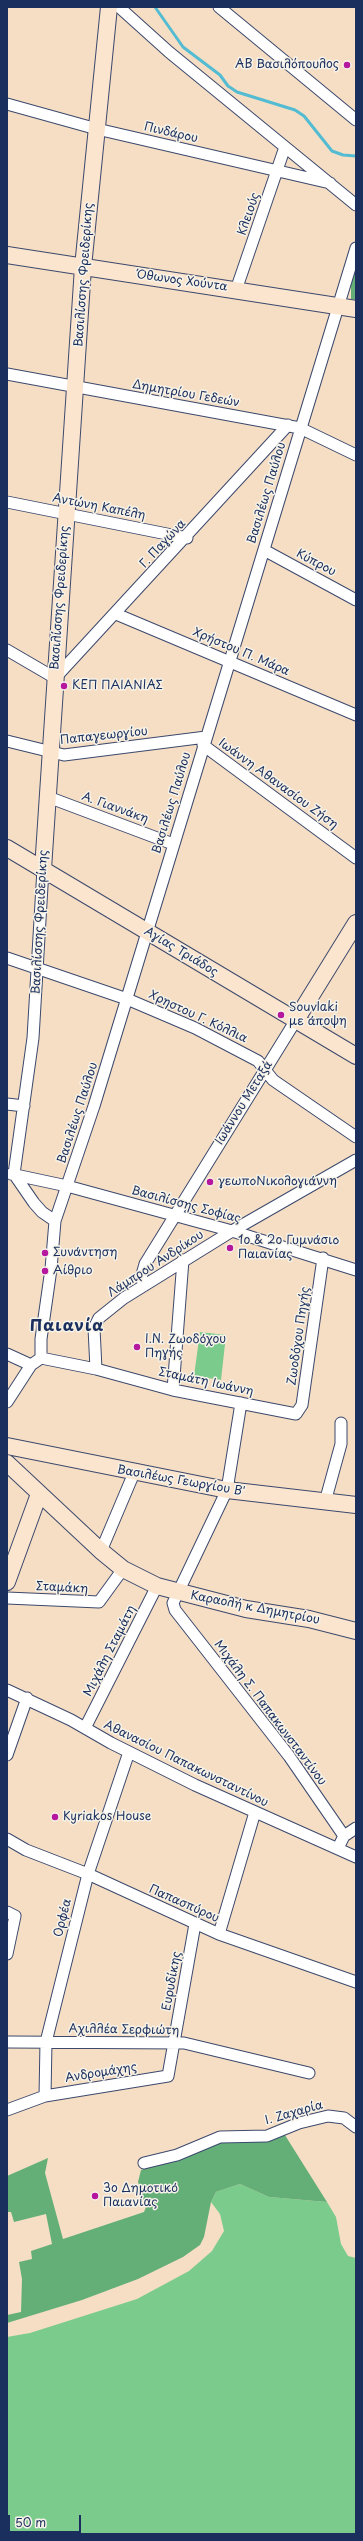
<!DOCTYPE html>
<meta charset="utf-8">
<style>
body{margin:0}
#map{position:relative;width:363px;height:2541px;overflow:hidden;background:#f5dec4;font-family:"Playpen Sans",sans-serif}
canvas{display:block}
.frame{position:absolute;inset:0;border:8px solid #1b2f5e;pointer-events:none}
.scale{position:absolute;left:8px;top:2515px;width:73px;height:18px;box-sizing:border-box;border:2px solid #1b2f5e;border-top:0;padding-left:5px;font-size:12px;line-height:14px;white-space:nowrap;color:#1b2f5e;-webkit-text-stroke:3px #f7f3e8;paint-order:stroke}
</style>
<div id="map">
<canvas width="363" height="2541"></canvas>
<div class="frame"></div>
<div class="scale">50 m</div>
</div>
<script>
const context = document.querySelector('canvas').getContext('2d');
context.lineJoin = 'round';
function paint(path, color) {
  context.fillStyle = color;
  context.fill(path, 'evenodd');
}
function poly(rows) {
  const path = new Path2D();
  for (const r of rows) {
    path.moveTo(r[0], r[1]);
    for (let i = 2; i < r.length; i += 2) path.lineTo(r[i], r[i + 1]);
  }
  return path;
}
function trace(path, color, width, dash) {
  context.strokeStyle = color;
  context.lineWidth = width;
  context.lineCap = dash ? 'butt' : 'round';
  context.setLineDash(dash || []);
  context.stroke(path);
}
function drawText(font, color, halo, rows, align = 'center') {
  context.font = font + ' "Playpen Sans",sans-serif';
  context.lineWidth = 3;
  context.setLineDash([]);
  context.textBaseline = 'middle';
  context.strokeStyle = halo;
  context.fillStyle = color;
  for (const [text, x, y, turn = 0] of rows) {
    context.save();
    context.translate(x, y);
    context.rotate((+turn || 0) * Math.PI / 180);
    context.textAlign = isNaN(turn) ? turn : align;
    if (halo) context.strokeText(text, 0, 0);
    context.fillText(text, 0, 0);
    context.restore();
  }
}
const green = poly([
 [200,1332,226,1335,221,1380,194,1376],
 [240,2184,269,2197,327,2202,336,2217,341,2244,348,2256,356,2258,356,2534,7,2534,7,2337,30,2333,137,2299,189,2271,212,2251,224,2231,220,2214,211,2202,216,2192]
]);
const forest = poly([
 [356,266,356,300,351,299,351,284],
 [283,2132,327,2202,269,2197,240,2184,216,2192,211,2202,204,2237,200,2245,183,2257,138,2279,82,2300,7,2323,7,2315,21,2312,22,2279,19,2262,32,2259,31,2251,52,2244,46,2214,14,2222,11,2212,7,2212,7,2176,48,2158,45,2173,63,2239,144,2212,146,2207,138,2182,141,2170,211,2141]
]);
const stream = poly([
 [155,7,183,47,220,75,228,86,237,92,295,110,304,116,332,151,343,155,356,156]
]);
const street = poly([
 [119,7,169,52,356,205],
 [219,7,356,120],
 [7,104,97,129,330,183],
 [236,290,285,147],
 [7,374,300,428,356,455],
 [7,502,187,538],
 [264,550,356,600],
 [116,614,356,715],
 [7,650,55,678,288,425],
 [7,741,64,755,206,737],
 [203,745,356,858],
 [48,797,173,844],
 [43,869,33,1038,14,1174,34,1203,42,1212,55,1221],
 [7,958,127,999,195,1028,258,1061,273,1080,356,1137],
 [7,1104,24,1106],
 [11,1174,67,1186,232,1231,356,1270],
 [145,1285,141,1278,145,1264,296,1020],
 [7,1354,31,1365],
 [41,1358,41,1339,51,1269,55,1221,94,1106,356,248],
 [41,1358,96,1369,173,1390,296,1414,302,1405,323,1258],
 [96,1369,94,1328,99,1318,124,1298,232,1231,356,1160],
 [173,1390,183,1260],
 [7,1402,31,1365,41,1358],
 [241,1403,227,1490,173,1603,175,1610,289,1756,344,1836,338,1848],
 [325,1502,341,1444,341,1423],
 [101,1551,134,1473],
 [7,1598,99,1602,123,1569],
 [7,1690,71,1720,111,1743,195,1785,356,1857],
 [85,1728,157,1586],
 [7,1755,27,1698],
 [344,1836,356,1828],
 [7,1839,26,1850,88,1874,219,1934,356,1982],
 [7,1912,15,1916,7,1954],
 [219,1934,255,1812],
 [7,2042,184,2043,309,2073],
 [45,2096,46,2042,88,1874,129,1752],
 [7,2110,45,2096,168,2076,195,1924],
 [144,2163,177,2155,220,2137,267,2136,299,2123,328,2116,344,2118,356,2127]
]);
const secondary = poly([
 [7,255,356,309],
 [7,848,356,1056],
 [43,869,83,267,109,7],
 [296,1020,356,923],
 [7,1446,227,1490,356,1505],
 [7,1463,101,1551,123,1569,157,1586,246,1609,309,1619,356,1631],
 [7,1582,39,1494]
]);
const markers = [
 [347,65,4,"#b5179e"],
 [64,686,4,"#b5179e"],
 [281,1015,4,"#b5179e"],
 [210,1182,4,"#b5179e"],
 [230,1248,4,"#b5179e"],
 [45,1253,4,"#b5179e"],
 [45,1271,4,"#b5179e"],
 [137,1347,4,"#b5179e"],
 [55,1817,4,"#b5179e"],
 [95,2196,4,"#b5179e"]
];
const poiNames = [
 ["ΑΒ Βασιλόπουλος",339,65,"right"],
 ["ΚΕΠ ΠΑΙΑΝΙΑΣ",72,686],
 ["Souvlaki",289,1008],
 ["με άποψη",289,1022],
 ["γεωποΝικολογιάννη",218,1182],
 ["1ο & 2ο Γυμνάσιο",238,1241],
 ["Παιανίας",238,1255],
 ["Συνάντηση",53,1253],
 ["Αίθριο",53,1271],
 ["Ι.Ν. Ζωοδόχου",145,1340],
 ["Πηγής",145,1354],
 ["Kyriakos House",63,1817],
 ["3ο Δημοτικό",103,2189],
 ["Παιανίας",103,2203]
];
const streetNames = [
 ["Πινδάρου",171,133,13],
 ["Κλειούς",249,214,-71],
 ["Βασιλίσσης Φρειδερίκης",84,275,-86],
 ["Όθωνος Χούντα",182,281,8],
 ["Δημητρίου Γεδεών",186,394,10],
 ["Βασιλέως Παύλου",267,493,-73],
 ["Αντώνη Καπέλη",99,507,11],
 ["Γ. Παγώνα",163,544,-47],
 ["Κύπρου",316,563,28],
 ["Βασιλίσσης Φρειδερίκης",60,598,-86],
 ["Χρήστου Π. Μάρα",241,652,23],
 ["Παπαγεωργίου",104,736,-6],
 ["Ιωάννη Αθανασίου Ζήση",278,784,36],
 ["Βασιλέως Παύλου",172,803,-73],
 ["Α. Γιαννάκη",115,808,20],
 ["Βασιλίσσης Φρειδερίκης",40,922,-87],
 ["Αγίας Τριάδος",181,952,31],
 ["Χρηστου Γ. Κόλλια",198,1017,25],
 ["Ιωάννου Μεταξά",244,1103,-58],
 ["Βασιλέως Παύλου",78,1113,-72],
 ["Βασιλίσσης Σοφίας",186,1205,15],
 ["Λάμπρου Ανδρίκου",156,1264,-33],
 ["Ζωοδόχου Πηγής",299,1336,-82],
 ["Σταμάτη Ιωάννη",206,1382,12],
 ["Βασιλέως Γεωργίου Β'",181,1481,10],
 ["Σταμάκη",62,1588,3],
 ["Καραολή κ Δημητρίου",255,1608,11],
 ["Μιχάλη Σταμάτη",110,1651,-63],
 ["Μιχάλη Σ. Παπακωνσταντίνου",270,1713,53],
 ["Αθανασίου Παπακωνσταντίνου",186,1764,26],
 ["Παπασπύρου",184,1904,24],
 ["Ορφέα",63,1918,-76],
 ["Ευρυδίκης",172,1981,-80],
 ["Αχιλλέα Σερφιώτη",124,2030,1],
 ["Ανδρομάχης",101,2073,-9],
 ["Ι. Ζαχαρία",294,2113,-16]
];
const districtNames = [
 ["Παιανία",67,1327]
];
paint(green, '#7bcb8c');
paint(forest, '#64af78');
trace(stream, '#54bcd2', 3);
trace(street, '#3c496d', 13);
trace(secondary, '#3c496d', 18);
trace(street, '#fff', 11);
trace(secondary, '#fbe5cf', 16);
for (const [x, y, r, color] of markers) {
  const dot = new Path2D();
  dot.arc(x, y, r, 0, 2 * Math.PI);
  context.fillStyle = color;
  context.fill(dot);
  trace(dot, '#f7f3e8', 1.5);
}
drawText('12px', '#1b2f5e', '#f7f3e8', poiNames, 'left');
drawText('12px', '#1b2f5e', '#f7f3e8', streetNames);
context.letterSpacing = '1px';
drawText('bold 16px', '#1b2f5e', '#f7f3e8', districtNames);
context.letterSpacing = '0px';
</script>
